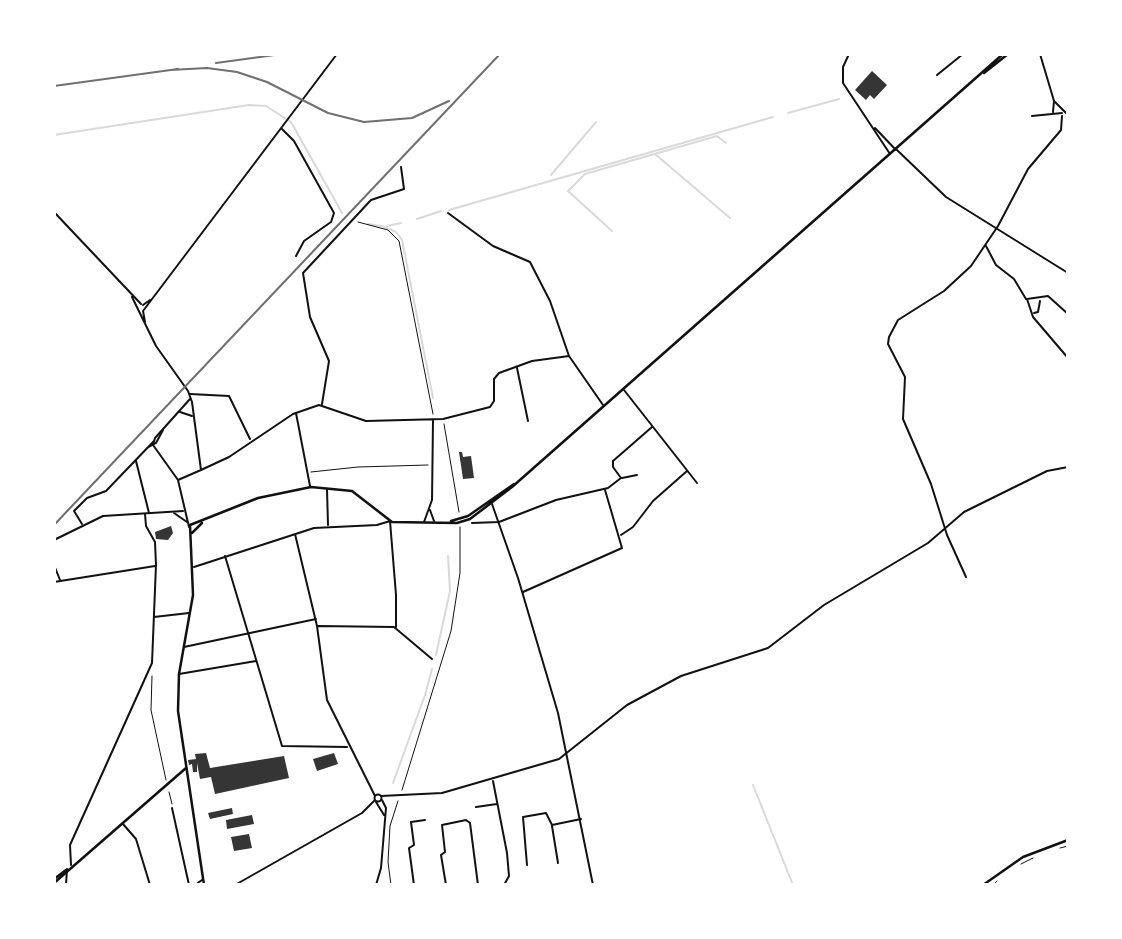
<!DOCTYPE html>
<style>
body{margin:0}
#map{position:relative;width:1122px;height:939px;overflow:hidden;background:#fff;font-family:"Work Sans",sans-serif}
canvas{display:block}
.frame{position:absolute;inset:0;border:56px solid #fff;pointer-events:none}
</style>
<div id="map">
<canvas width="1122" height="939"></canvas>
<div class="frame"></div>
</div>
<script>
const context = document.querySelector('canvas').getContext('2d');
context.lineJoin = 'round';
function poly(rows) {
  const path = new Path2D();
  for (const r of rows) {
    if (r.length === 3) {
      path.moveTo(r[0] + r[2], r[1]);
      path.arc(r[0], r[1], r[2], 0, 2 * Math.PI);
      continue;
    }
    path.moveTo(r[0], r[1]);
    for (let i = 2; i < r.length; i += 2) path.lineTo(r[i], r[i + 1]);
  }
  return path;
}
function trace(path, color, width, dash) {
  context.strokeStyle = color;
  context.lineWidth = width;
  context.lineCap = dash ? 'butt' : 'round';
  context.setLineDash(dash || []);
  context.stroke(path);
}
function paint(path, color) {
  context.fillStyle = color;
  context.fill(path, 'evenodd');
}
const stream = poly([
 [788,113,839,99],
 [54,135,249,105,266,106,291,122,342,213],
 [655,154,730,218],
 [551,175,596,122],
 [449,210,773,117],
 [417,219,441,211],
 [368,224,381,226],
 [382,226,396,232,402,240,433,398],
 [387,226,401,223],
 [612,231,568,191,585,174,717,136,726,143],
 [436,655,450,591,448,556],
 [393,783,425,695,432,669],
 [753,785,793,885]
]);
const building = poly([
 [872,71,887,85,874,99,870,95,866,100,855,90],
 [459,452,462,452,463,457,471,456,474,478,463,479],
 [171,526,173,533,168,540,156,539,155,532],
 [206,753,210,768,284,756,289,778,215,794,211,777,200,779,197,763,197,772,193,772,192,764,189,765,188,760,196,759,195,754],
 [334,753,338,764,317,771,313,759],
 [232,808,233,814,210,819,208,813],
 [252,815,254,824,227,829,226,820],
 [249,834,252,848,234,851,231,837]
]);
const path = poly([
 [358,222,388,230,399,241,433,414],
 [444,424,459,512],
 [311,472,358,467,428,465],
 [152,676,151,710,166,780],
 [402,790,451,631,460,573,460,527],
 [169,792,172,804],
 [1060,848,1068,846],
 [1021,864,1033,858],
 [391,885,388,862,390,826,398,801],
 [993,885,997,881]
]);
const minor = poly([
 [937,75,963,54],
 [1053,112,1054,101],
 [1032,116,1062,113],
 [282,129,294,141,334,213,331,222,304,241,296,256],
 [897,150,946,197,1068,273],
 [448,213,493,246,530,262,550,301,569,356,603,405],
 [986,246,996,265,1014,279,1026,299],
 [1034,313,1038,312,1040,301],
 [1068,314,1048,296,1027,299,1033,317,1068,358],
 [517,368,528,421],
 [624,390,697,483],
 [190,394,229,396,250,439],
 [322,404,329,361,310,317,303,273,371,200,404,189,401,167],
 [180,412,192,416],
 [296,413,310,486],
 [147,448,156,443,163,430],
 [136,461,149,513],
 [201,470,229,457,293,414,319,405,366,421,443,419,490,407,494,401,494,379,499,373,532,361,569,356],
 [622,478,637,475],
 [327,489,328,525],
 [430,510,434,521],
 [424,522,432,500,433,421],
 [472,523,499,522,556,500,608,488,621,478,613,467,613,461,652,427],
 [82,524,74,511,87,498,106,491,154,441],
 [295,534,317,626,327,700,375,796],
 [621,535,633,527,653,501,687,471],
 [225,556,282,746,347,747],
 [54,565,60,580],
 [194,567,314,528,377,525,390,521,396,595,396,627],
 [966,577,947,535,931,484,903,419,905,377,888,344,889,337,898,320,944,291,971,266,998,226,1028,169,1061,130,1062,116],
 [54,582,155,566],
 [523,592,622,548,605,490],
 [154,617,189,613],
 [318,626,394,627,432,659],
 [184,647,316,619],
 [179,674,256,661],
 [493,781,507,853,509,876,504,885],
 [378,798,3.5],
 [381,796,442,793,559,759,627,705,681,676,768,648,824,605,928,543,964,512,1047,471,1068,467],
 [376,802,384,815],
 [476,807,497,804],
 [172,808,189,885],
 [123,824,136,839,150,885],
 [552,826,558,863],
 [71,865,70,845,152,663,156,565,155,542,146,526,145,514],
 [527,865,523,817,546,813,552,825,581,819],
 [66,885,67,869],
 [195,885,202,880],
 [235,885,362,813,375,800],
 [376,885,381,868,386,808,382,800],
 [414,885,409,848,414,845,411,822,425,820],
 [446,885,441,855,445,852,442,825,466,820,470,823,478,885]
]);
const tertiary = poly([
 [849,54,843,67,843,83,890,154],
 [1040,54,1054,101,1068,115],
 [875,128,896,150],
 [54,212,141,304],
 [132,297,156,346,188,391,192,402,201,470,178,480],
 [143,305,150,300],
 [143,311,337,54],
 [143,311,145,322],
 [492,504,518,578,558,713,593,885],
 [174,513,187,522],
 [189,527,178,480,153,445,155,438,190,399],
 [54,540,103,516,183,511]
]);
const primary = poly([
 [984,73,1008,54],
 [451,521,468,516,514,484],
 [192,533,202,523],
 [54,879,66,870],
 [54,883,186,768],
 [204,885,178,711,179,674,193,595,190,525,258,498,311,487,352,491,392,522,457,523,470,519,512,487,1003,54],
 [983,885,1023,857,1068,840]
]);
const rail = poly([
 [216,63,282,54],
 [170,70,207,68,237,72,267,82,328,113,364,122,412,118,449,101],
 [54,86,178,69],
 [54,525,500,54]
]);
trace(stream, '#d9d9d9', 2);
paint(building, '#353535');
trace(path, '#111', 1);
trace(minor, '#111', 2);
trace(tertiary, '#111', 2);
trace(primary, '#111', 2.5);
trace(rail, '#707070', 2);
</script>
